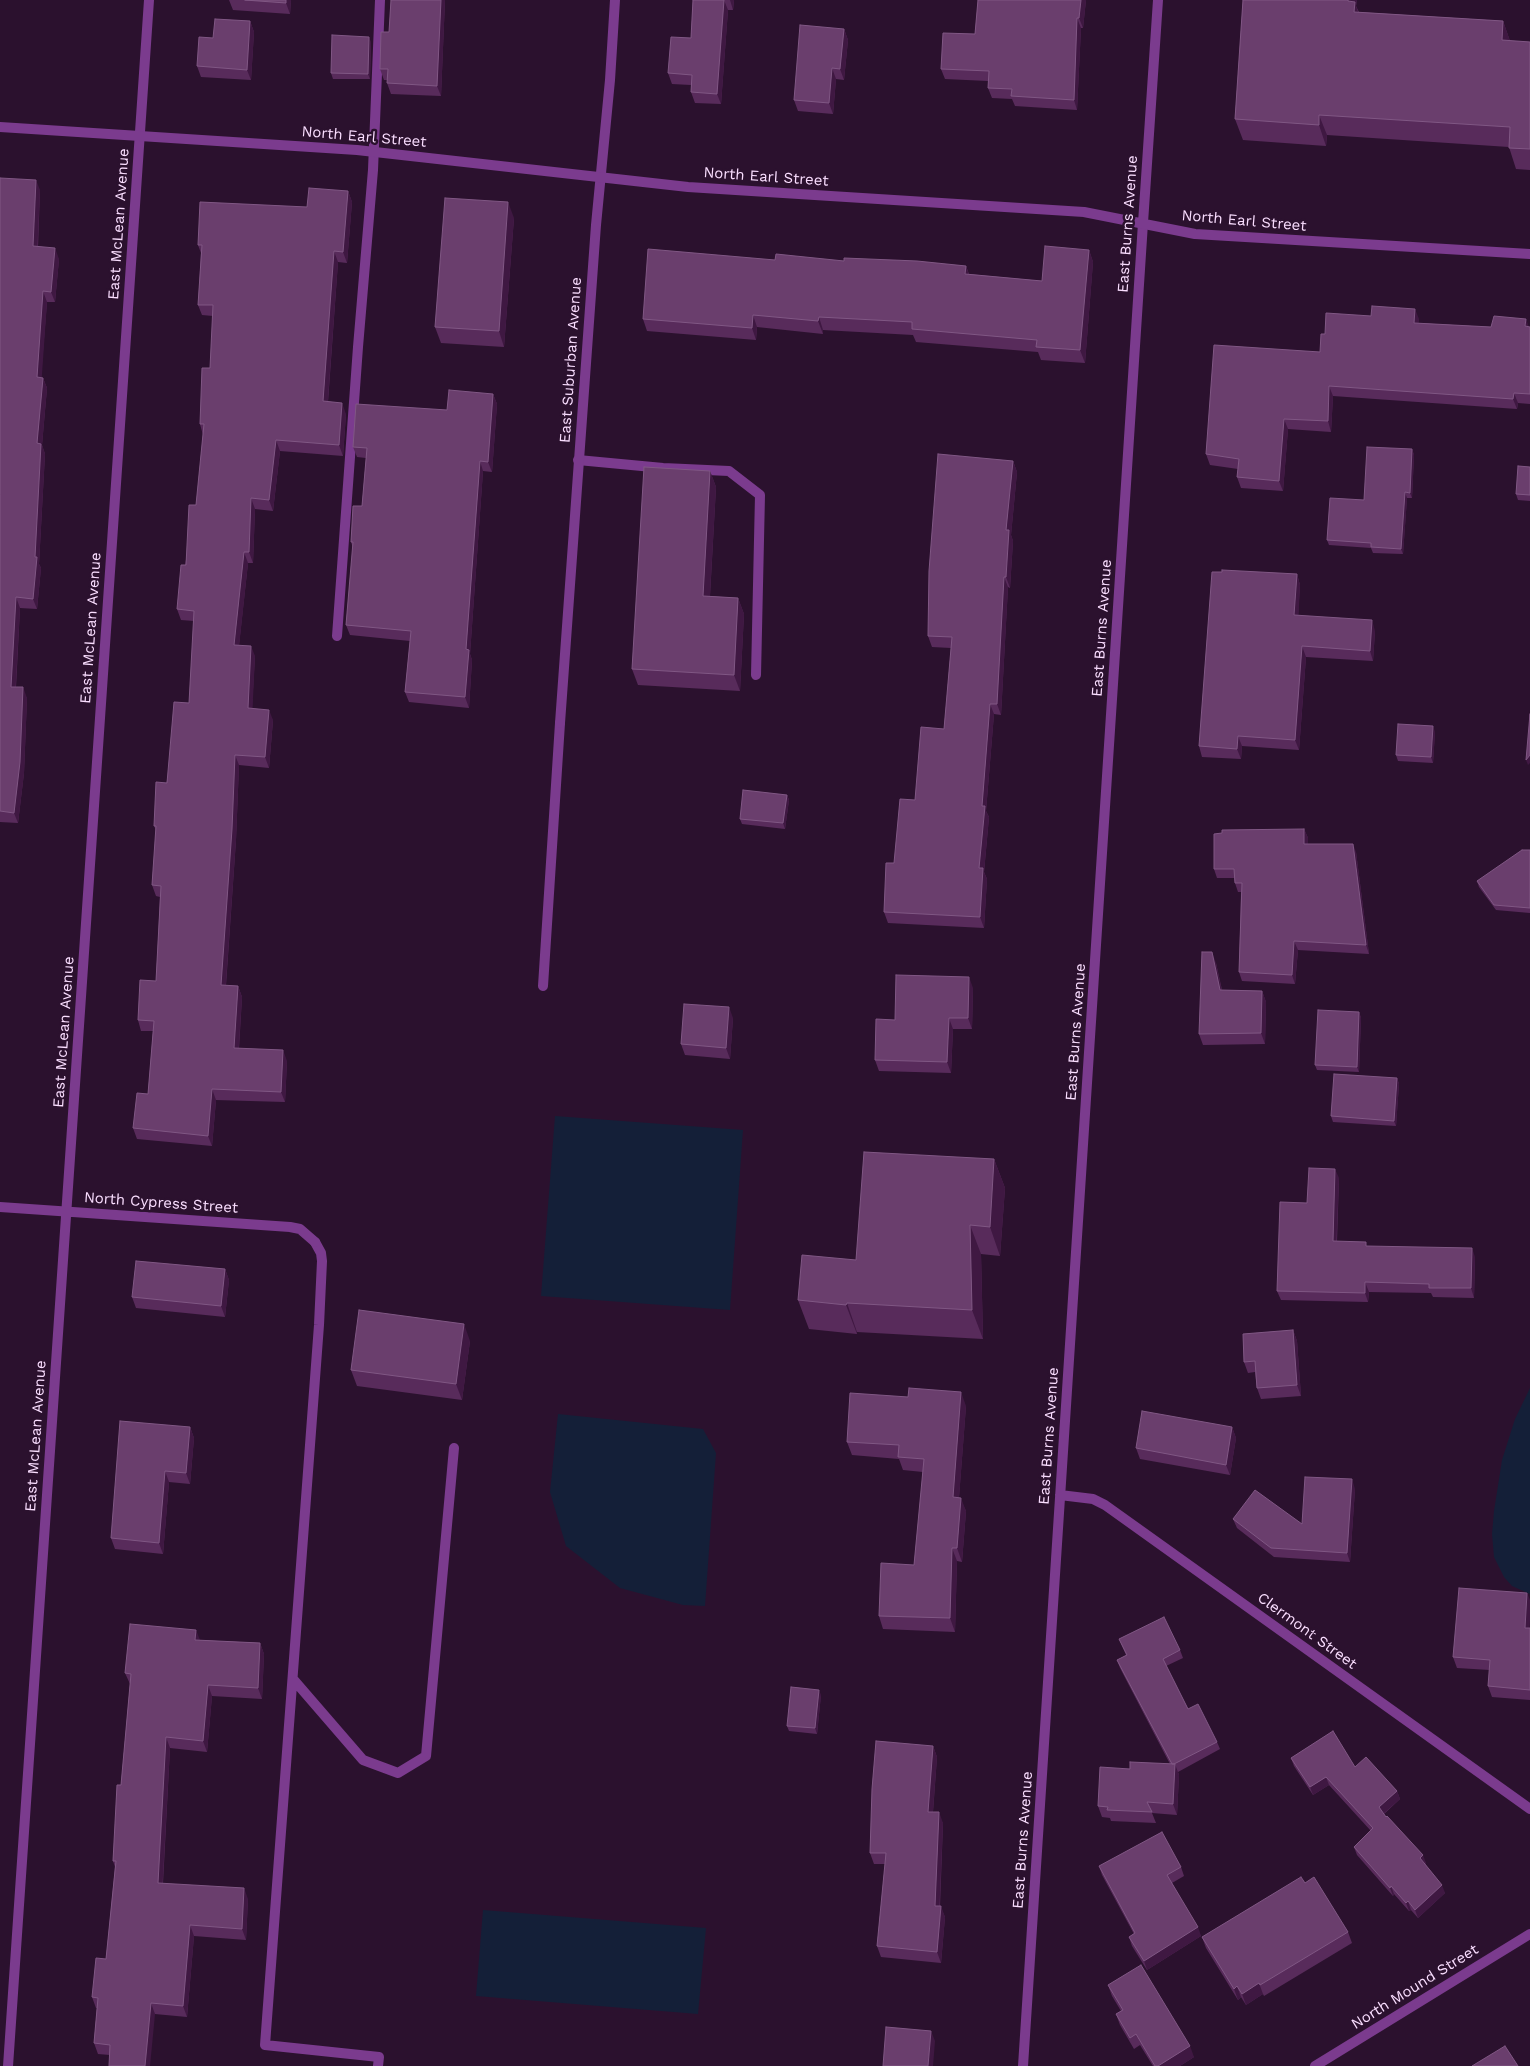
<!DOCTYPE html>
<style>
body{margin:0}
canvas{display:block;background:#2b112e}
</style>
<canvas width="1530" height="2066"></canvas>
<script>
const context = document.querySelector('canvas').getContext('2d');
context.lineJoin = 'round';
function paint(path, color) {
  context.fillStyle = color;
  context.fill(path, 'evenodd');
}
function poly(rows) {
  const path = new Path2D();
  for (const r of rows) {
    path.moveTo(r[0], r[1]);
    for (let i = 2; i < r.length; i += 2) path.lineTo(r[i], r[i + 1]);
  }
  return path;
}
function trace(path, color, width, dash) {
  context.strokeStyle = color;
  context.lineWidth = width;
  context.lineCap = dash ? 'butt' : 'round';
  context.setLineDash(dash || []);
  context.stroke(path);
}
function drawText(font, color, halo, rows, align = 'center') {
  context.font = font + ' "Work Sans",sans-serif';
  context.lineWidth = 5;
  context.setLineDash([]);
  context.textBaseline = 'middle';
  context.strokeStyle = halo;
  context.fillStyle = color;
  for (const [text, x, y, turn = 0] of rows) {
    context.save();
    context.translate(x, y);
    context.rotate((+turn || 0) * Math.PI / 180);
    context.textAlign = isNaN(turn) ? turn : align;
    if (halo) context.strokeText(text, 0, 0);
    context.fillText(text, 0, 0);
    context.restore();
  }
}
const green = poly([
 [555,1116,743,1130,730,1310,541,1296],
 [1530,1388,1530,1594,1512,1586,1504,1577,1494,1557,1492,1534,1494,1511,1502,1460,1515,1419],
 [558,1414,703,1429,716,1453,705,1606,683,1605,620,1588,566,1546,550,1492],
 [483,1910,706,1928,698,2014,476,1996]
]);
const service = poly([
 [578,460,663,468,729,471,760,495,756,675],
 [337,636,358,347,373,170,380,0],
 [543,986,560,723],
 [315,1242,321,1253,322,1261,319,1325,265,2045,379,2057,378,2066],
 [293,1679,363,1760,398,1773,426,1756,454,1448]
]);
const minor = poly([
 [560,723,596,225,610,80,615,0],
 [0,1207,290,1227,300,1229,315,1242],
 [1060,1495,1093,1499,1105,1505,1530,1809],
 [8,2066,149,0],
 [1023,2066,1143,223],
 [1315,2066,1530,1934]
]);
const tertiary = poly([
 [0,127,357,150,688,187,1084,212,1195,234,1530,254],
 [1143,223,1158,0]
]);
const wall = poly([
 [229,0,291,0,290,14,233,10],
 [391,0,445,0,441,96,391,94,387,83,387,80,384,80,380,69,389,32],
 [693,0,734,0,733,10,728,10,721,104,695,103,691,92,691,85,672,84,668,73,691,38],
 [978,0,1086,0,1083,28,1081,28,1077,110,1015,106,1012,99,992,98,988,88,988,81,945,79,941,69,975,34],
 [1243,0,1357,0,1356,6,1359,12,1503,21,1510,41,1530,42,1530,170,1516,169,1509,147,1327,135,1326,146,1243,140,1235,119],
 [250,21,254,32,251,80,201,77,197,66,213,38],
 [844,29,848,40,844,80,836,79,833,114,798,111,794,100],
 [371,42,370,79,333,79,331,73],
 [0,178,40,190,38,247,59,259,55,302,47,302,41,377,43,378,47,388,42,445,45,454,39,564,41,568,37,609,20,608,16,687,27,698,24,773,18,823,0,822],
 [348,191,352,202,347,263,338,262,328,402,346,414,343,456,280,451,273,511,255,509,253,563,248,563,239,645,255,656,252,708,273,720,269,768,239,765,236,840,226,985,238,986,242,997,239,1048,287,1061,285,1102,216,1100,212,1146,137,1139,133,1128,148,1094,153,1031,141,1031,138,1020,156,981,160,897,156,896,152,885,156,830,154,826,189,703,194,621,181,620,177,609,196,505,203,435,200,424,210,368,213,316,202,315,198,305,201,253,198,245,307,207],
 [514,218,504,347,441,343,435,327],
 [1089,250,1093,262,1085,363,1041,360,1038,352,916,342,913,335,823,330,823,334,757,327,756,340,647,331,643,319,775,260,844,261,966,266,969,274,1042,281],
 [1419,319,1418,323,1491,327,1530,327,1530,404,1518,403,1517,409,1333,396,1331,432,1288,429,1283,491,1241,488,1237,477,1238,469,1210,465,1206,454,1320,352,1325,334],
 [493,394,497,404,492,472,483,471,470,654,472,660,469,708,409,702,405,692,410,641,350,635,346,625,353,548,351,542,362,506,366,458,357,457,353,447],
 [1412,449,1414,455,1412,498,1407,498,1403,554,1373,553,1371,548,1329,545,1327,540],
 [1013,461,1017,472,1011,535,1013,541,1010,588,1008,587,1001,715,994,714,986,811,989,817,984,872,987,879,984,928,888,923,884,912,894,863,915,800,944,729,951,648,932,647,928,636],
 [1530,467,1530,501,1518,500,1516,494],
 [710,471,716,487,710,596,738,598,744,614,740,691,638,685,632,669],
 [1297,574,1300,585,1298,616,1375,631,1373,661,1306,657,1299,750,1242,746,1241,759,1202,757,1199,746],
 [1435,732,1433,763,1398,761,1396,755],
 [787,795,789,800,785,829,742,824,740,819],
 [1304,829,1308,838,1308,844,1356,852,1369,954,1298,950,1295,984,1242,981,1239,972,1241,892,1238,892,1235,883,1234,878,1217,878,1214,869],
 [1530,850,1530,913,1496,910,1479,887,1477,881],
 [1216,963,1222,990,1262,991,1266,1002,1265,1044,1203,1045,1199,1034],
 [973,988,972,1029,953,1029,951,1073,879,1071,875,1060,895,1020],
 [1359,1012,1361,1018,1359,1072,1317,1070,1315,1065],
 [733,1018,730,1059,685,1055,681,1044],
 [1397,1078,1399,1084,1396,1126,1333,1122,1331,1116],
 [994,1159,1005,1188,1000,1256,981,1254,983,1339,857,1332,857,1334,809,1329,798,1300,856,1260],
 [1339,1178,1337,1241,1367,1246,1475,1257,1474,1298,1433,1297,1431,1293,1369,1292,1368,1302,1281,1300,1277,1291,1307,1203],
 [225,1269,229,1280,225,1317,136,1308,132,1297],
 [1293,1330,1297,1341,1301,1396,1261,1399,1257,1388,1255,1372,1248,1373,1244,1362],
 [470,1341,462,1400,357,1386,351,1370],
 [966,1406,959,1497,966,1511,962,1562,957,1561,955,1632,883,1629,879,1616,914,1565,923,1472,903,1470,899,1459,852,1455,847,1442],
 [190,1427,194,1438,190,1484,169,1482,163,1554,115,1549,111,1538],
 [1232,1427,1236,1438,1230,1475,1140,1459,1136,1448],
 [1355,1489,1350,1562,1274,1557,1237,1528,1233,1519,1302,1524],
 [1530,1628,1530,1700,1492,1697,1488,1686,1490,1670,1457,1668,1453,1657],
 [1119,1639,1180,1650,1183,1658,1166,1666,1188,1709,1217,1742,1220,1749,1178,1772,1179,1775,1177,1815,1152,1813,1156,1823,1111,1821,1110,1818,1102,1817,1098,1806,1130,1769,1170,1764,1120,1668,1117,1660,1126,1655],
 [200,1640,260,1643,264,1654,262,1699,212,1696,207,1752,170,1748,163,1883,248,1899,246,1940,194,1936,187,2017,155,2014,110,2055,98,2054,94,2043,97,2008,96,2008,92,1997,106,1959,115,1867,113,1861,121,1785,130,1684,125,1673],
 [821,1695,817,1734,789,1731,787,1726],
 [933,1746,937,1757,933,1812,943,1823,940,1906,945,1917,941,1963,881,1957,877,1946,885,1864,874,1864,870,1853],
 [1291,1758,1355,1767,1397,1791,1400,1799,1384,1814,1426,1863,1425,1864,1445,1893,1418,1918,1411,1910,1409,1911,1394,1894,1393,1896,1357,1855,1354,1847,1371,1831,1329,1785,1313,1795,1294,1766],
 [1099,1866,1181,1867,1184,1876,1172,1883,1201,1936,1147,1970,1132,1946,1129,1937,1134,1934,1102,1875],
 [1305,1883,1348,1932,1352,1943,1264,1996,1263,1994,1246,2005,1241,1997,1238,2000,1206,1948,1202,1937],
 [1108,1985,1194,2057,1180,2066,1153,2066,1140,2045,1134,2049,1120,2025,1116,2014,1121,2011,1112,1996]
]);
const shadedWall = poly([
 [286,0,291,0,290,14,286,3],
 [441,0,445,0,441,96,437,86],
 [724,0,728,10,721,104,717,94],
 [730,0,734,0,733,10],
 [1081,0,1086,0,1083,28,1079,18],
 [1348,0,1357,0,1356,6,1362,23,1355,22],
 [1077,18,1081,28,1077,110,1074,100],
 [250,21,254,32,251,80,247,70],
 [1503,21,1510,41,1502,40],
 [844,29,848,40,844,80,840,69],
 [369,37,371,42,370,79,368,74],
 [832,68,836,79,833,114,829,103],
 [1319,115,1327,135,1326,146,1319,125],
 [36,180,40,190,37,257,33,246],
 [348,191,352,202,347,263,343,252],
 [508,202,514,218,504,347,499,331],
 [55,248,59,259,55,302,51,292],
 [1089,250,1093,262,1085,363,1080,350],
 [334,251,338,262,327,412,323,401],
 [966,266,970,278,965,274],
 [43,291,47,302,41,388,37,377],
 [1415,309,1419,319,1418,333,1414,323],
 [753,315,757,327,756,340,752,328],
 [819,317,823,330,823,334,818,321],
 [1526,319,1530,330,1525,326],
 [43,378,47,388,42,445,45,454,39,564,41,568,37,609,33,599,35,557,37,443],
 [1329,386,1333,396,1331,432,1328,421],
 [1514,393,1518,403,1517,409,1513,399],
 [493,394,497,404,492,472,488,462],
 [342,403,346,414,343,456,339,445],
 [1284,419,1288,429,1283,491,1279,481],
 [276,440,280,451,273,511,269,500],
 [1412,449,1414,455,1412,498,1410,493],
 [480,461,483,471,470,654,472,660,469,708,465,697,466,649],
 [1013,461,1017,472,1011,535,1013,541,1010,588,1006,577,1006,530],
 [710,471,716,487,709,612,703,596],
 [1405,492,1407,498,1403,554,1401,549],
 [251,498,255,509,253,563,249,552],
 [244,552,248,563,238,656,234,645],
 [1297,574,1300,585,1298,626,1294,615],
 [1004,577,1008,587,1001,715,997,704],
 [16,597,20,608,15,698,11,687],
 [738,598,744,614,740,691,734,675],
 [1372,620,1375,631,1373,661,1370,651],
 [251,646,255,656,252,719,248,708],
 [1302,646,1306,657,1299,750,1295,740],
 [23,687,27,698,24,773,18,823,14,813],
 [990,704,994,714,986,811,989,817,984,872,987,879,984,928,980,917,979,868,982,806],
 [269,710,273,720,269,768,265,757],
 [1433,726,1435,732,1433,763,1431,757],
 [1238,736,1242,746,1241,759,1237,749],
 [235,755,239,765,236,840,225,996,221,985],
 [1530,755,1530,763,1528,765,1526,760],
 [787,795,789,800,785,829,783,823],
 [1304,829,1308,838,1308,853,1304,844],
 [1353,844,1356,852,1369,954,1366,945],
 [1294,941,1298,950,1295,984,1292,975],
 [1212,952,1216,963,1224,1001,1220,990],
 [969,977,973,988,972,1029,968,1018],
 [238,986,242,997,238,1059,234,1048],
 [1262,991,1266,1002,1265,1044,1261,1033],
 [729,1007,733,1018,730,1059,726,1048],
 [1359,1012,1361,1018,1359,1072,1357,1067],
 [949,1018,953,1029,951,1073,947,1062],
 [283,1050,287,1061,285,1102,281,1092],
 [1397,1078,1399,1084,1396,1126,1394,1121],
 [212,1089,216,1100,212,1146,208,1136],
 [994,1159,1005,1188,1000,1256,990,1227],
 [1335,1169,1339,1178,1336,1251,1333,1241],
 [970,1225,981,1254,983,1339,972,1310],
 [1472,1248,1475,1257,1474,1298,1471,1288],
 [225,1269,229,1280,225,1317,221,1306],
 [1365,1282,1369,1292,1368,1302,1365,1293],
 [847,1303,857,1332,857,1334,846,1305],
 [464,1324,470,1341,462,1400,456,1384],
 [1293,1330,1297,1341,1301,1396,1297,1385],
 [961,1392,966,1406,958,1511,953,1497],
 [190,1427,194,1438,190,1484,186,1473],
 [1232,1427,1236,1438,1230,1475,1226,1465],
 [165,1471,169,1482,163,1554,159,1543],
 [1352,1479,1355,1489,1350,1562,1347,1553],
 [961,1498,966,1511,962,1562,957,1548],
 [952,1548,957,1561,955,1632,950,1618],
 [1527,1593,1530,1600,1530,1621,1529,1639,1525,1628],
 [196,1630,200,1640,195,1640],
 [260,1643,264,1654,262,1699,258,1688],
 [208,1685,212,1696,207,1752,203,1741],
 [819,1690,821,1695,817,1734,815,1728],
 [166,1737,170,1748,162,1894,158,1883],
 [933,1746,937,1757,932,1823,928,1812],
 [1175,1764,1179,1775,1177,1815,1173,1804],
 [1326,1777,1329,1785,1313,1795,1310,1787],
 [1397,1791,1400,1799,1382,1815,1379,1807],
 [939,1812,943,1823,939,1917,935,1906],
 [1423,1855,1426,1863,1423,1866,1420,1858],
 [1442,1885,1445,1893,1418,1918,1415,1910],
 [1391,1886,1394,1894,1393,1896,1390,1888],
 [244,1888,248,1899,246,1940,242,1929],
 [1408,1901,1411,1910,1409,1911,1406,1903],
 [941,1906,945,1917,941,1963,937,1952],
 [190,1925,194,1936,187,2017,183,2006],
 [1198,1927,1201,1936,1147,1970,1144,1961],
 [1259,1983,1263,1994,1246,2005,1242,1994],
 [1237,1986,1241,1997,1238,2000,1234,1989],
 [151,2003,155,2014,150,2066,145,2066],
 [931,2031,935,2041,933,2066,928,2066],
 [1190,2046,1194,2057,1180,2066,1158,2066]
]);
const building = poly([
 [245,0,286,0,286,3,245,0],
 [391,0,441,0,437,86,387,83,388,69,380,69,381,32,389,32,391,0],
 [693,0,724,0,717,94,691,92,692,75,668,73,671,37,691,38,693,0],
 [978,0,1081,0,1079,18,1077,18,1074,100,1011,96,1012,89,988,88,989,71,941,69,943,33,975,34,978,0],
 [1243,0,1348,0,1348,1,1355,2,1354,12,1503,21,1502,40,1530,42,1530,149,1509,148,1510,127,1319,115,1319,125,1235,119,1243,0],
 [215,19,250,21,247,70,197,66,199,37,213,38,215,19],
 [800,25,844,29,840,69,832,68,829,103,794,100,800,25],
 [332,35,369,37,368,74,331,73,332,35],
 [0,178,36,180,33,246,55,248,51,292,43,291,37,377,43,378,37,443,41,444,35,557,37,557,33,599,16,597,11,687,23,687,20,762,14,813,0,811,0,178],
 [309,188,348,191,343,252,334,251,323,401,342,403,339,445,276,440,269,500,251,498,249,552,244,552,234,645,251,646,248,708,269,710,265,757,235,755,232,829,221,985,238,986,234,1048,283,1050,281,1092,212,1089,208,1136,133,1128,137,1093,148,1094,154,1021,138,1020,140,980,156,981,161,886,152,885,156,826,154,826,156,782,167,783,174,702,189,703,194,611,177,609,181,565,186,565,189,505,196,505,204,424,200,424,202,368,210,368,213,305,198,305,202,245,198,245,200,202,307,207,309,188],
 [445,198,508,202,499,331,435,327,445,198],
 [1045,246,1089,250,1080,350,1036,347,1037,340,912,329,912,322,819,317,818,321,753,315,752,328,643,319,648,249,775,260,776,254,844,261,844,258,917,261,966,266,965,274,1042,281,1045,246],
 [1372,306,1415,309,1414,323,1491,327,1494,316,1526,319,1525,326,1530,327,1530,394,1514,393,1513,399,1329,386,1328,421,1284,419,1279,481,1237,477,1239,459,1206,454,1214,345,1320,352,1321,334,1325,334,1326,313,1371,316,1372,306],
 [449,390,493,394,488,462,480,461,466,649,469,650,465,697,405,692,411,631,346,625,353,542,351,542,353,506,362,506,367,448,353,447,356,404,447,410,449,390],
 [1367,447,1412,449,1410,493,1405,492,1401,549,1371,547,1371,543,1327,540,1330,498,1364,500,1367,447],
 [938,454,1013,461,1006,530,1009,530,1006,577,1004,577,997,704,990,704,982,806,985,806,979,868,983,868,980,917,884,912,886,863,894,863,900,799,915,800,921,727,944,729,952,637,928,636,929,571,938,454],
 [1518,466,1530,467,1530,495,1516,494,1518,466],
 [644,467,710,471,703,596,738,598,734,675,632,669,644,467],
 [1222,570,1297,574,1294,615,1372,620,1370,651,1302,646,1295,740,1238,736,1237,749,1199,746,1212,572,1222,572,1222,570],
 [1530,714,1530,755,1526,760,1530,714],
 [1398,724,1433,726,1431,757,1396,755,1398,724],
 [743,790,787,795,783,823,740,819,743,790],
 [1304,829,1304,844,1353,844,1366,945,1294,941,1292,975,1239,972,1242,883,1235,883,1234,869,1214,869,1214,834,1222,833,1222,830,1304,829],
 [1522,850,1530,850,1530,908,1494,905,1477,881,1522,850],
 [1202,952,1212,952,1220,990,1262,991,1261,1033,1199,1034,1202,952],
 [896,975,969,977,968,1018,949,1018,947,1062,875,1060,876,1019,895,1020,896,975],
 [684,1004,729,1007,726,1048,681,1044,684,1004],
 [1318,1010,1359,1012,1357,1067,1315,1065,1318,1010],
 [1334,1074,1397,1078,1394,1121,1331,1116,1334,1074],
 [864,1152,994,1159,990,1227,970,1225,972,1310,847,1303,846,1305,798,1300,802,1255,856,1260,864,1152],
 [1309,1168,1335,1169,1333,1241,1366,1242,1366,1246,1472,1248,1471,1288,1429,1288,1429,1284,1365,1282,1365,1293,1277,1291,1280,1202,1307,1203,1309,1168],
 [136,1261,225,1269,221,1306,132,1297,136,1261],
 [359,1310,464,1324,456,1384,351,1370,359,1310],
 [1293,1330,1297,1385,1257,1388,1255,1361,1244,1362,1243,1334,1293,1330],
 [909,1388,961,1392,953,1497,961,1498,957,1548,952,1548,950,1618,879,1616,881,1563,914,1565,924,1459,898,1457,899,1445,847,1442,850,1393,908,1397,909,1388],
 [1142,1411,1232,1427,1226,1465,1136,1448,1142,1411],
 [120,1421,190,1427,186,1473,165,1471,159,1543,111,1538,120,1421],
 [1305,1477,1352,1479,1347,1553,1271,1548,1233,1519,1255,1490,1302,1524,1305,1477],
 [1459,1588,1527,1593,1525,1628,1530,1628,1530,1690,1488,1686,1490,1660,1453,1657,1459,1588],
 [1164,1617,1180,1650,1163,1659,1188,1709,1198,1704,1217,1742,1174,1764,1172,1764,1117,1660,1127,1655,1119,1639,1164,1617],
 [130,1624,196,1630,195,1640,260,1643,258,1688,208,1685,203,1741,166,1737,158,1883,244,1888,242,1929,190,1925,183,2006,151,2003,145,2066,109,2066,110,2045,94,2043,98,1998,92,1997,96,1958,106,1959,116,1861,113,1861,117,1785,121,1785,131,1674,125,1673,130,1624],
 [791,1687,819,1690,815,1728,787,1726,791,1687],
 [1333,1731,1355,1767,1366,1757,1397,1791,1379,1807,1386,1817,1387,1816,1423,1855,1420,1858,1442,1885,1415,1910,1408,1901,1406,1903,1391,1886,1390,1888,1354,1847,1373,1828,1326,1777,1310,1787,1291,1758,1333,1731],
 [876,1741,933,1746,928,1812,939,1812,935,1906,941,1906,937,1952,877,1946,886,1853,870,1853,872,1789,876,1741],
 [1130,1762,1175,1764,1173,1804,1147,1802,1152,1812,1107,1810,1108,1807,1098,1806,1100,1767,1130,1769,1130,1762],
 [1162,1832,1181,1867,1167,1875,1198,1927,1144,1961,1129,1937,1135,1933,1099,1866,1162,1832],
 [1301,1877,1305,1883,1314,1877,1348,1932,1260,1985,1259,1983,1242,1994,1237,1986,1234,1989,1202,1937,1301,1877],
 [1141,1965,1190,2046,1158,2066,1155,2066,1136,2034,1130,2038,1116,2014,1123,2010,1108,1985,1141,1965],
 [886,2027,931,2031,928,2066,883,2066,886,2027],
 [1505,2046,1518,2066,1472,2066,1505,2046]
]);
const streetNames = [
 ["North Earl Street",364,137,5],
 ["North Earl Street",766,177,4],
 ["North Earl Street",1244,221,5],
 ["East McLean Avenue",119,224,-86],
 ["East Burns Avenue",1128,224,-86],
 ["East Suburban Avenue",571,360,-86],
 ["East McLean Avenue",91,628,-86],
 ["East Burns Avenue",1102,628,-86],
 ["East McLean Avenue",64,1032,-86],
 ["East Burns Avenue",1076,1032,-86],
 ["North Cypress Street",161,1203,4],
 ["East McLean Avenue",36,1436,-86],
 ["East Burns Avenue",1049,1436,-86],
 ["Clermont Street",1307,1631,36],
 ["East Burns Avenue",1023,1840,-86],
 ["North Mound Street",1415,1987,-32]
];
paint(green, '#141f38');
trace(service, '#7b3b8e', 10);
trace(minor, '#7b3b8e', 10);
trace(tertiary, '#7b3b8e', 10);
paint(wall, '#582b5b');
paint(shadedWall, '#3f1842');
paint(building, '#6a3e6d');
trace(building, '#805784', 1);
drawText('15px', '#fadeff', '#2b112e', streetNames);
</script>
